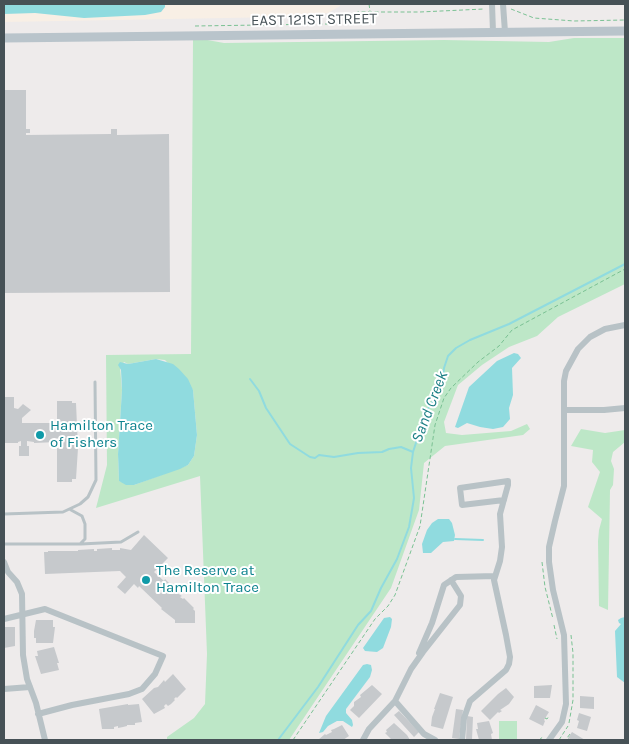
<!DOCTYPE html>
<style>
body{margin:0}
#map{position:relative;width:629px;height:744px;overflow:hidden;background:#eeebeb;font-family:Karla,sans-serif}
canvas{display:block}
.frame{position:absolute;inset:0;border:5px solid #465156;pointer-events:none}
</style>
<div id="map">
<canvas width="629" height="744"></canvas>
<div class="frame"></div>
</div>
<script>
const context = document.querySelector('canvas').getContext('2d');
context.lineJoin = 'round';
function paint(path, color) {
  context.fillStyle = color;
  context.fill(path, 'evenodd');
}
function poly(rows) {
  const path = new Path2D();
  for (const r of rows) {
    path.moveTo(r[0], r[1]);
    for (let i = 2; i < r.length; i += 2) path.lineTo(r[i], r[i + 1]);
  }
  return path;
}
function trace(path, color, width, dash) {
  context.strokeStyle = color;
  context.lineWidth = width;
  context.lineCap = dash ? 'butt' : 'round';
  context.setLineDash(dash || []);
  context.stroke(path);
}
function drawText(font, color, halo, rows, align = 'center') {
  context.font = font + ' Karla,sans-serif';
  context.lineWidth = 4;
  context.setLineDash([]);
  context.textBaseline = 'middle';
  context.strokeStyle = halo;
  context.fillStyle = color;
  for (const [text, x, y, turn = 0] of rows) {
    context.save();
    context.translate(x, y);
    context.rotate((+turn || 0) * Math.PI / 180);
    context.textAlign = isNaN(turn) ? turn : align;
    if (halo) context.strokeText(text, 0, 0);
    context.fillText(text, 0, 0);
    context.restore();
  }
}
const commercial = poly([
 [4,4,340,4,340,6,328,13,281,17,4,22]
]);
const green = poly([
 [574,38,625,38,625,284,558,317,537,336,509,347,482,365,458,385,444,422,446,433,462,435,511,431,527,424,530,429,523,435,445,446,424,463,419,510,391,588,289,740,167,740,167,737,194,718,205,704,207,654,200,476,96,508,107,465,106,355,191,354,193,40,202,39,224,43,444,40,549,42],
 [156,359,165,360,193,390,197,435,194,456,188,465,134,485,119,481,118,454,122,390,120,367,124,362,128,364],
 [581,429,605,433,625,430,625,442,613,452,611,461,614,469,613,485,610,490,608,610,599,606,598,541,599,530,602,519,588,507,600,472,592,462,593,450,571,446],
 [499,721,517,721,517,740,499,740]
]);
const water = poly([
 [4,4,165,4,165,7,161,12,145,15,84,18,35,13,4,14],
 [514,353,518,354,521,358,512,368,513,395,509,408,510,419,503,427,493,429,480,427,467,423,458,428,455,427,469,387,497,361],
 [156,359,173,364,179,369,188,379,193,390,197,435,194,456,188,465,180,469,134,485,126,485,119,481,118,454,122,390,121,370,118,365,120,362,128,364],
 [438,519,449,519,452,523,455,535,454,541,443,542,431,553,423,553,422,544,427,530,432,523],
 [390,617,392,619,391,627,383,648,377,652,365,651,363,648,384,618],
 [625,617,625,683,617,677,615,631,621,624,619,623,618,620,621,618],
 [367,664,371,665,372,670,370,677,346,709,346,713,352,720,353,725,352,727,343,721,337,721,328,726,323,732,319,733,326,716,363,665]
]);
const stream = poly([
 [250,379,259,391,266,408,290,444,310,457,315,458,319,455,334,457,358,453,382,452,389,449,401,447,413,452],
 [455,539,483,540],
 [278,740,318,687,358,625,371,611,381,588,397,559,409,527,412,510,414,498,411,468,413,452,426,412,442,386,444,368,448,356,456,348,470,340,509,324,625,264]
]);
const building = poly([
 [4,90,26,90,26,129,30,129,30,133,26,133,26,135,111,134,111,129,117,129,117,135,169,134,170,292,4,293],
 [4,397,14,397,14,408,18,409,23,404,31,410,22,418,22,423,52,423,53,428,57,428,57,401,72,401,72,403,76,403,78,448,76,479,72,479,72,482,57,482,57,442,34,443,34,442,27,441,27,446,29,446,29,456,19,456,19,446,21,446,21,441,18,442,18,443,4,443,4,422,5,422],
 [144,535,168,558,154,572,164,581,165,579,169,583,168,585,170,587,171,586,175,590,174,591,182,596,180,597,183,599,184,598,194,608,193,609,195,611,195,623,175,623,175,620,161,609,162,608,139,586,138,588,134,584,125,594,117,587,126,577,120,571,45,574,44,552,48,552,48,551,78,551,78,550,94,549,94,551,97,551,97,549,112,548,112,550,120,550,120,548,131,550],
 [36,620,53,620,53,627,55,627,53,643,36,643,36,638,34,638,34,631],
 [4,627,15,627,15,646,4,648],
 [54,647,59,663,57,663,59,670,41,674,35,656,38,656,37,651],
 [173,674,186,689,177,698,176,697,174,699,175,700,171,704,168,706,166,704,164,706,165,708,154,714,142,699,154,688,158,687,164,680,165,682],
 [372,685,382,694,359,718,350,710,354,706,354,702,361,697,360,695],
 [552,685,550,698,534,698,534,686],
 [506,688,514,697,509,704,500,710,502,711,499,713,498,712,490,720,481,711,498,694],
 [440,693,453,697,443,729,431,726,432,717,435,709,434,709],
 [580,696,594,697,594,709,580,708],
 [128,704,128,705,139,704,142,722,135,723,135,725,127,725,127,726,123,727,118,728,118,726,114,727,114,729,102,729,99,709],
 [536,705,549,712,544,720,545,721,543,726,529,719],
 [456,709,463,710,459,739,452,738],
 [399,711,419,732,414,737,394,715],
 [579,713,591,717,587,731,577,728,579,721,577,720],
 [467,716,473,717,472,740,466,740],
 [489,721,493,733,491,734,492,740,479,740,476,729,478,729,477,723],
 [394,723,407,735,410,740,392,740,385,733,387,732,386,730],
 [342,725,349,736,343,740,318,740,325,734,326,735,332,732,331,730,334,729],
 [572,732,585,740,572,740,568,738]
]);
const path = poly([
 [369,4,370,11],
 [511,9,534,18,574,21,625,20],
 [195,26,327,24,337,22,358,12,420,12,484,9],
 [542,562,545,587,553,619],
 [554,625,557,639],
 [545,718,547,719,549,716],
 [569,723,573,700,573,653,571,635],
 [570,734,567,738,570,740],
 [293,740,375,619,388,606,395,595,420,526,435,425,444,398,451,388,478,362,499,346,512,330,625,269],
 [539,740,544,736],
 [559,740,568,726]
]);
const lane = poly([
 [4,514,63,512,80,504,88,497,96,480,95,382],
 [4,544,80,544,85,539,85,524,82,516,71,510],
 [81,544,121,542,138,532]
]);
const street = poly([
 [492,4,493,32],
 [503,4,505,32],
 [564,410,604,410,625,408],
 [4,562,8,572,17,582,22,594,23,655,27,679,36,703,45,740],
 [4,619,45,609,163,656,155,674,142,689,129,694,72,705,38,714],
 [419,653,432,623,444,585,456,577,495,576],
 [4,689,30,687],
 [395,701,424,734,435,740],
 [363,740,369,729,395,701,411,669,423,652,460,605,461,596,451,580],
 [462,740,464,718,470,701,506,670,509,664,510,657,506,635,494,580,500,561,502,547,500,514,508,485,508,481,460,488,462,505,504,500],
 [549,740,562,722,566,704,564,635,553,590,549,562,549,547,555,521,564,486,564,381,566,371,578,349,590,337,605,329,625,325]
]);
const secondary = poly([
 [4,38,625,31]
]);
const markers = [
 [40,435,5,"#0f9aa8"],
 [146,580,5,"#0f9aa8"]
];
const streetNames = [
 ["EAST 121ST STREET",314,20,-1]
];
const cultureNames = [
 ["Hamilton Trace",50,426],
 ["of Fishers",50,443],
 ["The Reserve at",156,571],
 ["Hamilton Trace",156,588]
];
const waterNames = [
 ["Sand Creek",430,407,-69]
];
paint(commercial, '#f8efe5');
paint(green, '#bde7c7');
paint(water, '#90dbdf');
trace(stream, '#90dbdf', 2);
paint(building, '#c6c9cc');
trace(path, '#7ac193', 1, [4, 2.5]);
trace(lane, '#b8c2c6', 3);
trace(street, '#b8c2c6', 6);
trace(secondary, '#b9c4cb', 9);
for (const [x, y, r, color] of markers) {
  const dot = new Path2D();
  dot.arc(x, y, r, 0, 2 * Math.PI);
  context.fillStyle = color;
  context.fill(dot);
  trace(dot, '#fff', 2);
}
drawText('15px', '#465156', '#fff', streetNames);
drawText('15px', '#0d838f', '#fff', cultureNames, 'left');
drawText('italic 16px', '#1c7f85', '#fff', waterNames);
</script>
